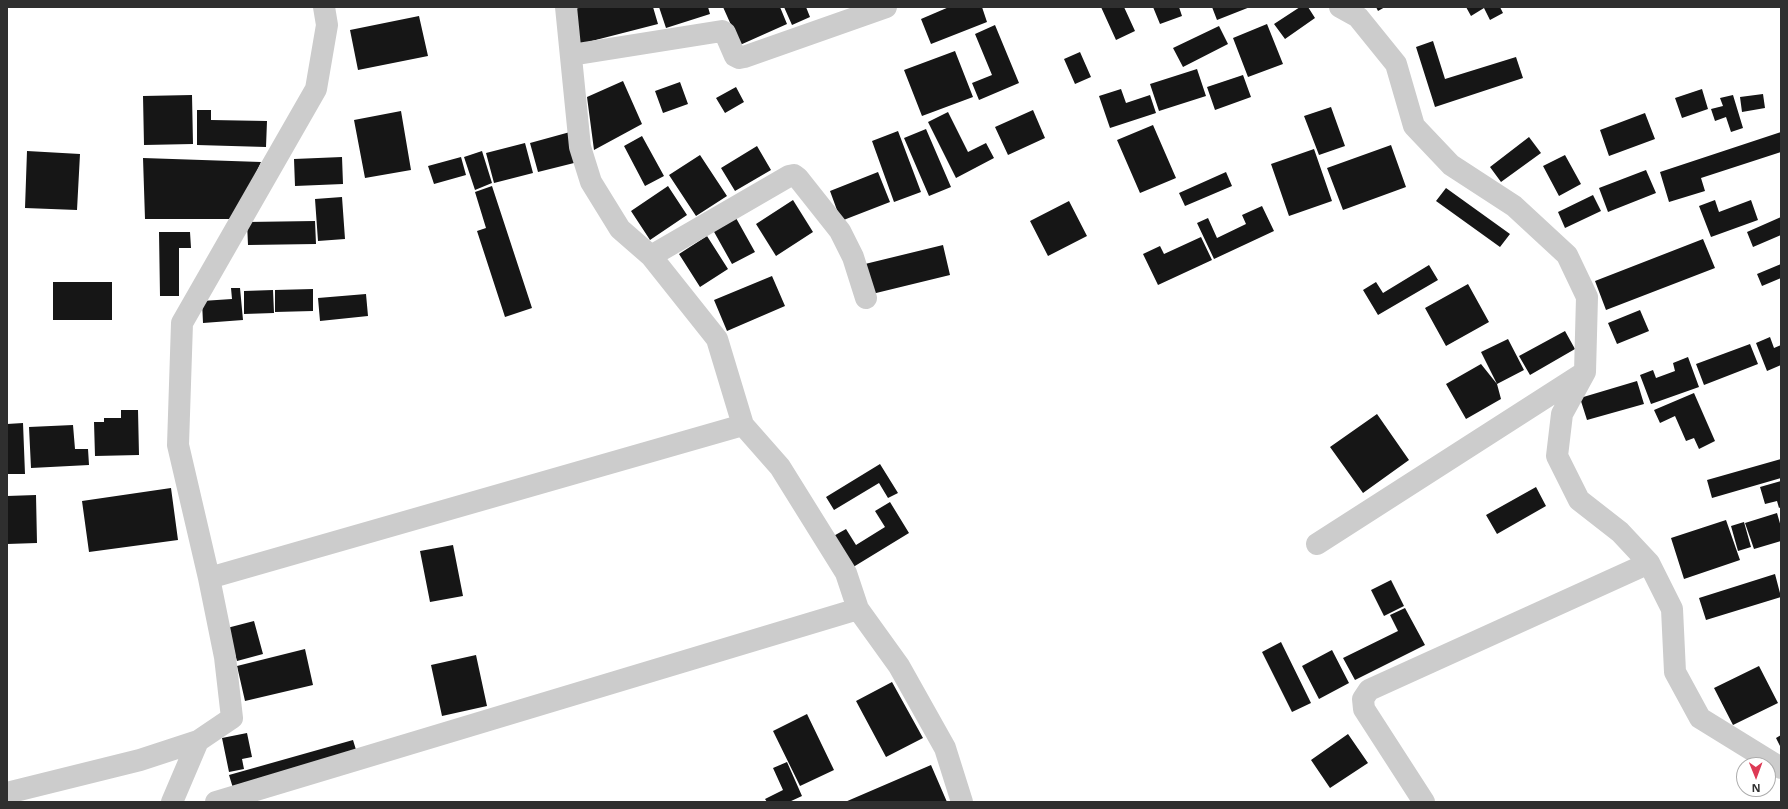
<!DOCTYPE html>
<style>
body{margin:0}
#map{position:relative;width:1788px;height:809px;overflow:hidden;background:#fff;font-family:"Open Sans",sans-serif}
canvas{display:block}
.frame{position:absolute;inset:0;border:8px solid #2f2f2f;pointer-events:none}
.north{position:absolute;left:1736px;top:757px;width:40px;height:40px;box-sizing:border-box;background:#fff;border:1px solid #acacac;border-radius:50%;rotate:179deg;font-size:11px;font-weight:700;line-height:16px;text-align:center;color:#2f2f2f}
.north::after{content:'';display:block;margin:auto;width:14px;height:18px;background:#dd3a55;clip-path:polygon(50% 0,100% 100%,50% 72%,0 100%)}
</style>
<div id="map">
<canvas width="1788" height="809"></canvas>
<div class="frame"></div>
<div class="north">N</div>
</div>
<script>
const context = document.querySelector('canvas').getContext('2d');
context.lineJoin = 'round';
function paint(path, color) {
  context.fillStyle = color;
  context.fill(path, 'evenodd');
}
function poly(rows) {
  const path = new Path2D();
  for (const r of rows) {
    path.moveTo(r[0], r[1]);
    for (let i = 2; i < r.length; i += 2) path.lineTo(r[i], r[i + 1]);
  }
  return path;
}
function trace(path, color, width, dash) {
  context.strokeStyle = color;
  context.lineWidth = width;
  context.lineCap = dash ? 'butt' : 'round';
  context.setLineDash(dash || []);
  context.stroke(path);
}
const building = poly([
 [583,7,653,7,658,24,580,44,570,10],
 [659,7,708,7,710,14,666,28],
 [723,7,780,7,787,24,740,45],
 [784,7,806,7,810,17,792,25],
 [949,7,982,7,987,22,931,44,921,19],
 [1101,7,1124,7,1135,31,1116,40],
 [1153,7,1179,7,1182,16,1160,24],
 [1212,7,1250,7,1217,20],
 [1300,7,1308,7,1315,18,1285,39,1274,24],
 [1376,7,1385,7,1378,11],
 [1466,7,1500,7,1503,13,1490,20,1484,8,1471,16],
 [419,16,428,56,358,70,350,30],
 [1267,24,1283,64,1248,77,1233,38],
 [995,25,1019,83,979,100,972,83,992,75,975,34],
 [1219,26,1228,44,1183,67,1173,48],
 [1433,41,1445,79,1516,57,1523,78,1435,107,1416,47],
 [955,51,973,97,922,116,904,70],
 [1080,52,1091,77,1075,84,1064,59],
 [1197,69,1206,96,1159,111,1150,84],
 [1243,75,1251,97,1215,110,1207,87],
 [623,81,642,124,594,150,587,97],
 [680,82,688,104,663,113,655,91],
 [736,87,744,102,725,113,716,98],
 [1121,89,1126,103,1150,95,1156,113,1110,128,1099,96],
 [1702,89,1708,109,1682,118,1675,98],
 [1763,94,1765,108,1742,112,1740,97],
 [192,95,193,144,144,145,143,96],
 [1733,95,1743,128,1731,132,1726,117,1715,121,1711,109,1723,106,1720,98],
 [1331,107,1345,146,1319,155,1304,116],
 [197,110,211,110,211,120,267,121,266,147,197,145],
 [1033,110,1045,138,1008,155,995,127],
 [401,111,411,170,365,178,354,120],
 [948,112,968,152,986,143,994,158,956,178,928,122],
 [1645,113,1655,139,1609,156,1600,130],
 [1153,125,1176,178,1140,193,1117,140],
 [926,129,951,187,929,196,904,138],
 [898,131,921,192,894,202,872,141],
 [570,132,578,162,538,172,530,143],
 [1781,132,1781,152,1701,178,1705,191,1669,202,1660,172],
 [642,136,664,176,645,186,624,146],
 [1529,137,1541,153,1501,182,1490,167],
 [525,143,533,173,494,183,486,153],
 [1391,145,1406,187,1343,210,1327,168],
 [757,146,771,170,735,191,721,168],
 [1314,149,1332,201,1289,216,1271,164],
 [27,151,80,154,77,210,25,208],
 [482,151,492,183,475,190,464,157],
 [700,155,727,196,696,216,669,175],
 [1565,155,1581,184,1559,196,1543,166],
 [342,157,343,184,295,186,294,159],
 [461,157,466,175,434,184,428,166],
 [143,158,261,162,235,219,145,219],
 [1646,170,1656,193,1608,212,1599,188],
 [878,172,890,202,841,221,830,191],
 [1226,172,1232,186,1185,206,1179,193],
 [492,186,532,308,505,317,477,231,486,228,475,192],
 [668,186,687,215,650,240,631,211],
 [1446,188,1510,234,1500,247,1436,201],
 [1593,195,1601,211,1565,228,1558,212],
 [342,197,345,239,318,241,315,199],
 [793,200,813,232,776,256,756,224],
 [1715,200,1719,212,1751,200,1758,220,1711,237,1699,206],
 [1069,201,1087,236,1048,256,1030,221],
 [1262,206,1274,231,1214,259,1197,223,1208,218,1217,238,1246,224,1242,215],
 [1781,217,1781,235,1753,247,1747,232],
 [736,218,755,252,732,264,713,230],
 [315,221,316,244,248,245,247,222],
 [159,232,190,232,191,248,179,248,179,296,160,296],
 [707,236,728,269,700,287,679,254],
 [1201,237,1212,260,1158,285,1143,254,1160,246,1164,254],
 [1703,239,1715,268,1606,310,1595,281],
 [943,245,950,275,872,294,865,264],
 [1781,264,1781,278,1762,286,1757,274],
 [1429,265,1438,280,1378,315,1363,290,1376,282,1383,293],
 [772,276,785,306,727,331,714,300],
 [53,282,112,282,112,320,53,320],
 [1468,284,1489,322,1446,346,1425,308],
 [231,288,240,288,243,320,203,323,202,301,232,299],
 [313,289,313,311,275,312,275,290],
 [273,290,274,313,244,314,244,291],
 [366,294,368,316,320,321,318,298],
 [1640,310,1649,331,1617,344,1608,323],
 [1565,331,1575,349,1530,375,1519,356],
 [1770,337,1774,348,1781,345,1781,365,1767,371,1756,343],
 [1508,339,1524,370,1497,384,1481,352],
 [1750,344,1758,364,1704,385,1696,364],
 [1688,357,1699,387,1651,404,1640,375,1653,370,1656,378,1675,371,1673,363],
 [1481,364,1497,384,1501,399,1466,419,1446,384],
 [1637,381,1644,404,1587,420,1580,398],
 [1694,393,1715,441,1699,449,1694,438,1686,441,1675,416,1660,423,1654,410],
 [121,410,138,410,139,455,95,456,94,422,104,422,104,418,121,418],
 [1377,414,1409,460,1363,493,1330,447],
 [23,423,25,474,7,474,7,424],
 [73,425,75,449,88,449,89,465,31,468,29,427],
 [1781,459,1781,478,1712,498,1707,480],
 [880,464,898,493,888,498,879,483,834,510,826,497],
 [1781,481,1781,507,1779,508,1777,501,1765,504,1760,487],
 [1536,487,1546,506,1497,534,1486,515],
 [171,488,178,540,89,552,82,501],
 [36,495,37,543,7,544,7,496],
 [890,502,909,533,850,569,830,538,846,529,856,545,885,527,875,511],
 [1777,513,1781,527,1781,541,1754,549,1745,523],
 [1726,520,1740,560,1684,579,1671,538],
 [1744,522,1751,547,1738,551,1731,526],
 [453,545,463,596,430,602,420,551],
 [1775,574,1781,597,1706,620,1699,598],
 [1391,580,1404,606,1384,616,1371,590],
 [1405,608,1425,645,1355,680,1343,658,1398,631,1390,615],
 [254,621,263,654,237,661,227,628],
 [1281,642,1311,703,1292,712,1262,652],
 [305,649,313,685,245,701,237,666],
 [1332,650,1349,683,1319,699,1302,666],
 [476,655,487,706,442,716,431,665],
 [1759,666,1778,703,1733,725,1714,688],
 [892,682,923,738,886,757,856,701],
 [807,714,834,770,800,786,773,731],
 [247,733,252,757,242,759,244,769,229,772,222,738],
 [1348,734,1368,763,1330,788,1311,760],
 [1781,735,1781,748,1776,738],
 [353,740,357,753,233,788,229,775],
 [787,762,802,796,789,802,767,802,765,799,783,790,773,768],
 [931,765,947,802,845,802]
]);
const street = poly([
 [566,7,580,147,591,182,620,229,651,256,717,339,743,425,780,467,846,573,858,609,899,666,945,748,962,802],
 [1340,7,1358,17,1396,64,1414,126,1451,165,1514,206,1567,255,1587,297,1585,372,1562,414,1557,456,1579,500,1620,532,1649,563,1672,609,1675,672,1700,718,1781,768],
 [571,55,722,31,725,33,735,56,739,58,744,57,886,7],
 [651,256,789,176,794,175,798,178,840,231,853,257,866,298],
 [1317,544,1582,374],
 [209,578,743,425],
 [7,793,140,760,198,741],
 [172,802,198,741,232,718,225,657,209,578,178,445,182,323,316,89,327,25,324,7],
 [216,802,858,609],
 [1424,802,1364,709,1363,699,1369,690,1649,563]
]);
paint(building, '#161616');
trace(street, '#ccc', 22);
</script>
